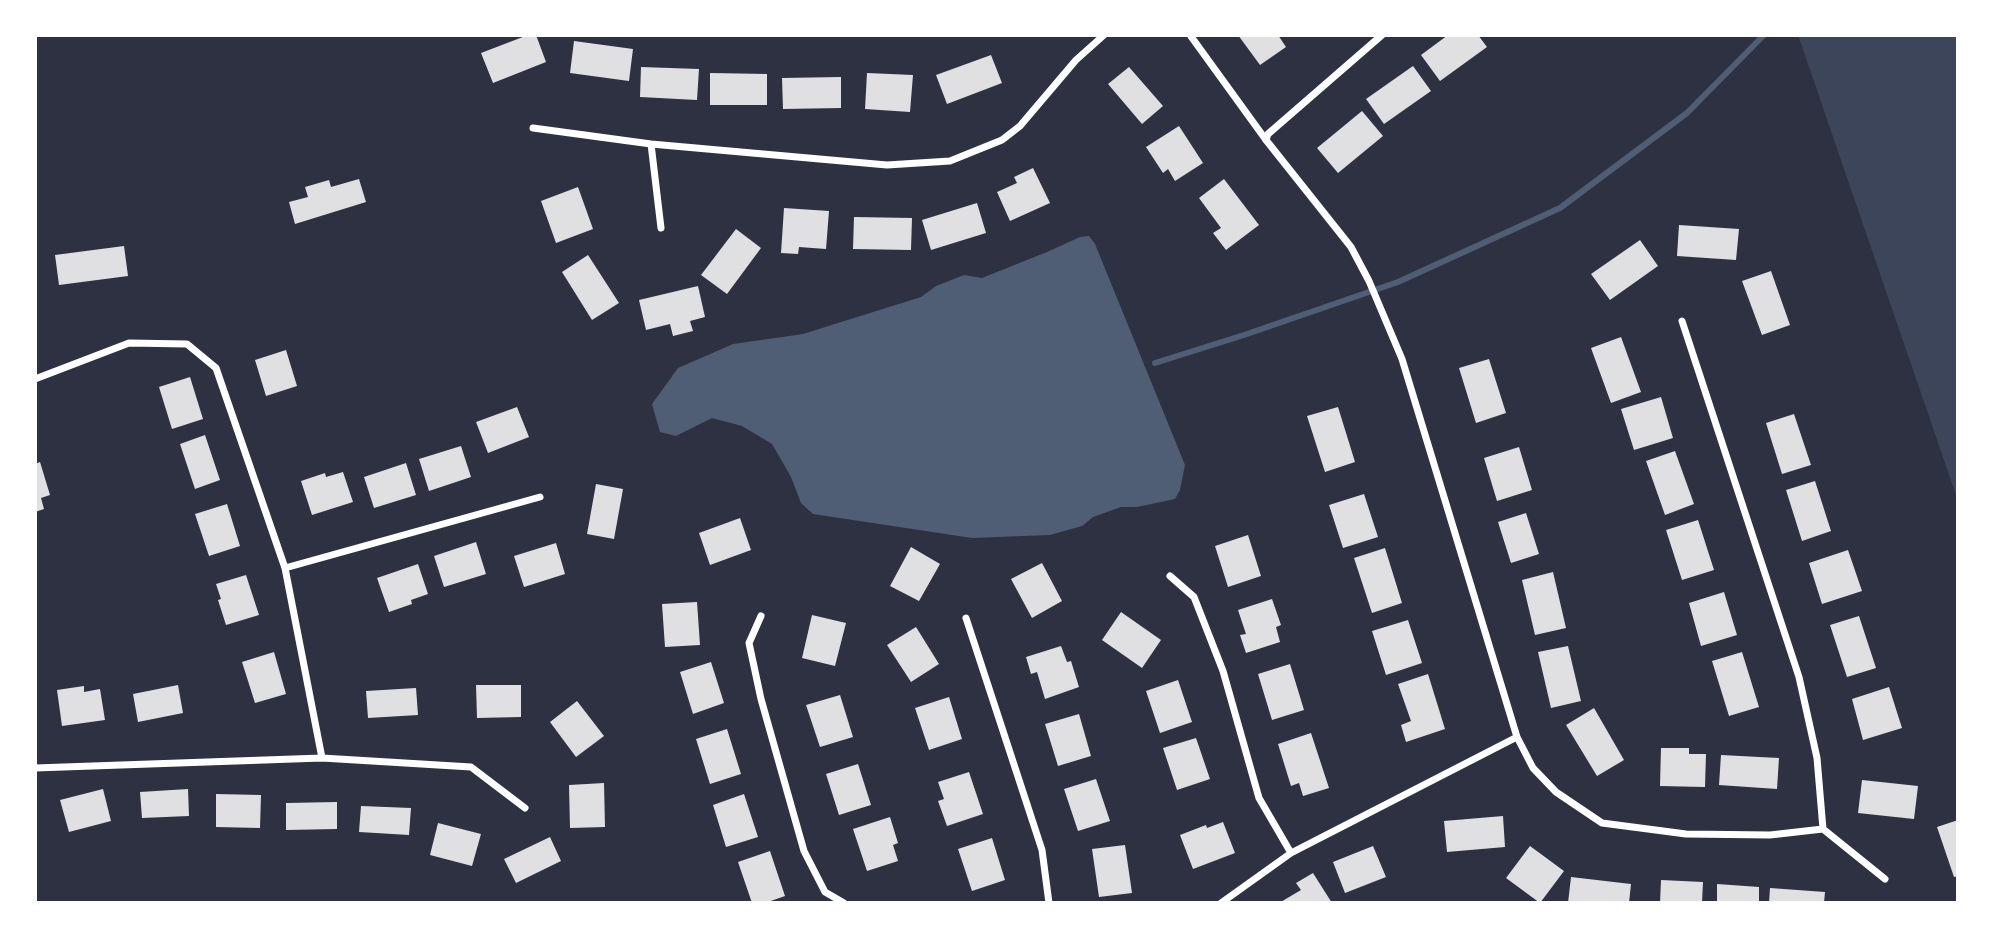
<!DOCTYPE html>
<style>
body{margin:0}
#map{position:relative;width:1993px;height:938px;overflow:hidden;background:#2d3142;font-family:Quicksand,sans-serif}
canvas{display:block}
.frame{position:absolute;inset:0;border:37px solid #fff;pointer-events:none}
</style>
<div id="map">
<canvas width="1993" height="938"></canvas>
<div class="frame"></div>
</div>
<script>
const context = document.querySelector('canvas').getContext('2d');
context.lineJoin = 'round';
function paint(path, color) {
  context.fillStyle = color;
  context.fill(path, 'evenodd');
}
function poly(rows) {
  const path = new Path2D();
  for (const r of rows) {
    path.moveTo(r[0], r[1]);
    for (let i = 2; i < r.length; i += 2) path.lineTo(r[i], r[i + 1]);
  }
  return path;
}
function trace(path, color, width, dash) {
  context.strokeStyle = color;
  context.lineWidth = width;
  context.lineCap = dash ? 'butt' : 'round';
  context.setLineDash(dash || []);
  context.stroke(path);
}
const green = poly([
 [1798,35,1958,35,1958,501]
]);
const water = poly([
 [1089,236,1095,244,1185,465,1180,490,1175,499,1137,507,1121,507,1093,517,1082,526,1050,535,972,538,813,514,801,503,791,477,772,444,742,426,712,418,676,436,660,432,652,404,678,368,733,344,803,334,921,297,936,286,964,275,982,278,1047,252,1080,237]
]);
const stream = poly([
 [1155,363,1244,335,1398,282,1560,208,1687,113,1764,35]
]);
const building = poly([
 [528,35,536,35,546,62,493,83,481,53],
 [1238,35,1278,35,1286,47,1260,65],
 [1448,35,1478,35,1487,47,1440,81,1421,55],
 [574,41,633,49,629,81,570,73],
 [991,55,1002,83,947,104,936,75],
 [1413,66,1431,91,1384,124,1366,99],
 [641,67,699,69,697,100,640,97],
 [1129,67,1163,106,1142,124,1108,84],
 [710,73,767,74,767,105,710,105],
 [867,73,913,75,910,112,865,109],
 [841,77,841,108,783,109,782,78],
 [1362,111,1383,136,1338,173,1317,148],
 [1179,126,1203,163,1175,181,1168,169,1163,173,1146,147],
 [1033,168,1050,203,1010,221,997,192,1017,183,1014,177],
 [359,179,366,202,295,224,289,202,308,197,305,187,329,180,331,187],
 [1224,179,1259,225,1226,250,1213,233,1221,228,1199,198],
 [578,187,593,229,556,243,541,201],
 [977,203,986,233,931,250,922,220],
 [784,208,829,211,826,249,799,247,798,254,781,253],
 [854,217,912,218,911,250,853,249],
 [1679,225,1739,229,1736,260,1677,256],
 [736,229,761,248,727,294,701,275],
 [1640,240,1658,266,1610,300,1591,274],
 [124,246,128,276,59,285,55,255],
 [588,255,619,303,592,320,562,272],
 [1771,271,1790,325,1762,335,1742,281],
 [698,286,705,317,690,321,693,331,673,336,670,324,646,330,639,300],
 [1621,337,1641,392,1611,403,1591,348],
 [286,350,297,386,266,396,255,360],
 [1489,359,1506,413,1476,423,1459,368],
 [190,377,203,419,172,429,159,387],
 [1661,397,1673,438,1634,450,1621,409],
 [517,407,529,437,488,453,476,422],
 [1338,407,1355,462,1325,472,1307,416],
 [1794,414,1811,465,1782,474,1766,423],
 [205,435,220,480,195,489,180,444],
 [461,446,471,477,429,491,419,459],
 [1519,447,1532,490,1497,501,1484,458],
 [1675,451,1694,504,1665,515,1646,461],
 [40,462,50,495,41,498,44,509,35,512,35,464],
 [406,463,416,495,374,508,364,477],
 [343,472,353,502,312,515,301,481,325,473,326,477],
 [1815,481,1831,531,1802,541,1786,490],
 [596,484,623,489,614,539,587,534],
 [1364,494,1378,537,1343,548,1329,505],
 [227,504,240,546,209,556,195,514],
 [1526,513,1539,554,1511,563,1498,522],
 [740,518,751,550,710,565,699,533],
 [1698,520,1714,570,1682,580,1666,530],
 [1248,535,1261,576,1228,587,1215,546],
 [476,542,486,574,444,587,434,556],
 [556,543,565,574,524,587,514,556],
 [911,547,940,564,919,601,890,586],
 [1385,548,1402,603,1372,613,1354,558],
 [1848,550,1862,591,1822,604,1809,563],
 [1042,563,1062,601,1032,618,1011,579],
 [418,564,428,594,411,600,412,604,389,612,377,578],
 [1553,572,1566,628,1535,635,1522,580],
 [246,575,259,615,226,625,218,600,221,599,216,584],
 [1724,592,1737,635,1701,646,1689,603],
 [1272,599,1281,625,1276,627,1280,642,1246,653,1240,635,1246,634,1238,610],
 [697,602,700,645,665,647,662,604],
 [1121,612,1161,640,1142,668,1102,640],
 [812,615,846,623,835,666,802,658],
 [1859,616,1876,668,1847,677,1830,625],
 [1408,620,1422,663,1386,675,1372,631],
 [916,627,939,664,911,682,887,645],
 [1061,646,1067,662,1071,661,1079,687,1045,699,1037,672,1031,674,1026,657],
 [1568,646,1581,701,1551,708,1538,652],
 [274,652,286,694,255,703,242,662],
 [1742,652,1759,707,1729,716,1712,661],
 [711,662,724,703,693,714,680,672],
 [1290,664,1304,710,1272,720,1258,674],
 [1428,674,1445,729,1406,742,1401,725,1411,721,1398,684],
 [1178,680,1192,722,1160,733,1146,691],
 [178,685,183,713,138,722,133,694],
 [476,685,521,685,521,717,477,718],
 [84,686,84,692,100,689,105,720,62,726,57,690],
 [1889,687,1902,728,1863,740,1852,699],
 [416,688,418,715,368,718,366,691],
 [840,695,853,737,820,747,806,705],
 [949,697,962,739,929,750,915,708],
 [577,701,604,736,576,757,550,722],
 [1594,708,1624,760,1597,776,1566,725],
 [1079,714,1091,756,1058,766,1045,724],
 [727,729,741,774,710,784,696,739],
 [1311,733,1329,788,1303,796,1299,783,1291,786,1278,744],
 [1196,738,1210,779,1177,790,1163,748],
 [1661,748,1689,748,1689,754,1706,754,1705,787,1660,786],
 [1721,755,1779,758,1777,789,1719,785],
 [858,764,871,805,839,815,826,774],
 [969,772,983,814,947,826,938,801,944,799,938,782],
 [1096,779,1110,821,1078,831,1064,789],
 [1862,780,1918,786,1914,819,1858,813],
 [604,783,605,827,570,828,569,785],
 [103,789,111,821,69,832,60,800],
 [188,789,189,816,142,818,140,792],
 [216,794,261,795,260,828,216,827],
 [744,794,758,837,726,847,713,805],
 [337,802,337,829,286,830,286,803],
 [361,806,411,808,409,835,359,832],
 [1503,816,1505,847,1447,852,1444,821],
 [890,817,898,843,893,845,898,861,867,871,853,829],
 [1958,820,1958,876,1954,877,1937,827],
 [1223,822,1235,853,1193,869,1180,835,1206,825,1207,828],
 [438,823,481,834,472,866,430,855],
 [550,837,561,861,516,883,504,859],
 [992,838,1005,880,972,891,958,849],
 [1125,845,1132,893,1099,897,1092,849],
 [1373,846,1386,877,1345,893,1333,862],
 [1530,846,1564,871,1540,903,1506,878],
 [770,851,785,896,765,903,752,903,738,862],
 [1313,873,1332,903,1279,903,1301,890,1296,883],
 [1571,877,1631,884,1629,903,1568,903],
 [1661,880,1703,882,1702,903,1660,903],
 [1717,884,1759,887,1759,903,1717,903],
 [1770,888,1825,892,1824,903,1769,903]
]);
const minor = poly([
 [1190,35,1266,140,1351,247,1369,281,1402,359,1517,737,1533,768,1556,792,1602,823,1686,834,1770,835,1823,829,1885,879],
 [533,128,651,144,887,165,950,161,1002,140,1020,126,1076,60,1104,35],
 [1266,140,1268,134,1382,35],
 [651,144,661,228],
 [1682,321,1799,677,1817,758,1823,829],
 [35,379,129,343,187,344,216,368,285,568,322,758],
 [285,568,540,497],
 [1170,576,1194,597,1223,671,1259,798,1291,853],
 [761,616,749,643,761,699,804,851,825,892,844,903],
 [966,618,1042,850,1049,903],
 [35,768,322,758,471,767,525,808],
 [1221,903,1291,853,1517,737]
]);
paint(green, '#3c4559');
paint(water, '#4f5d75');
trace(stream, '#4f5d75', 6);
paint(building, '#e0e0e3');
trace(minor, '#fff', 7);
</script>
